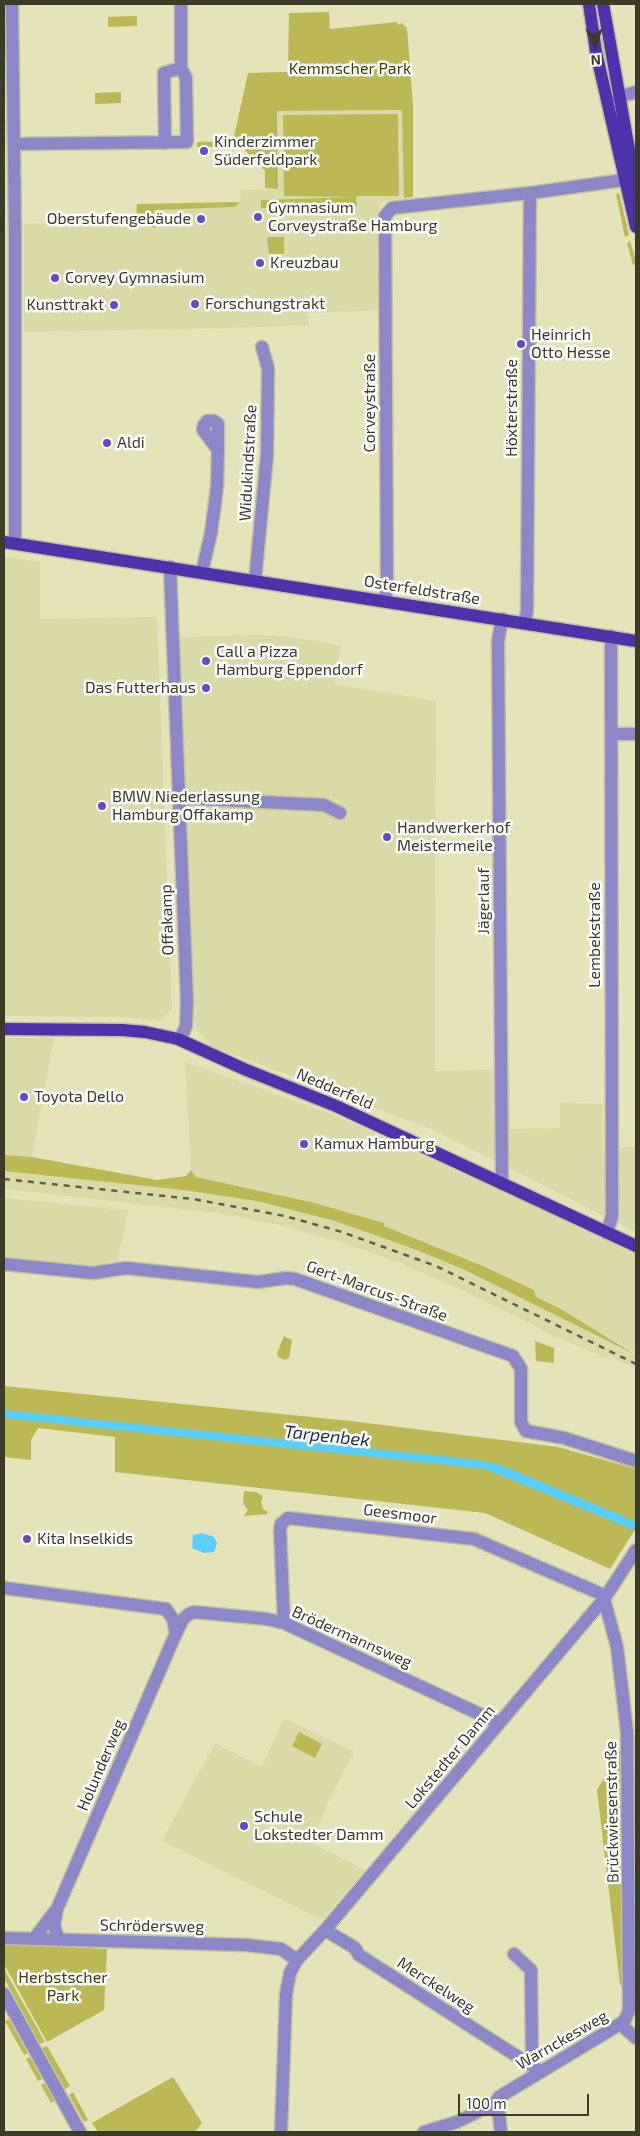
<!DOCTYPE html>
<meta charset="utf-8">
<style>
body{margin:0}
#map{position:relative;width:640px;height:2136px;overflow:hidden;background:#e4e3b9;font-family:"Exo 2",sans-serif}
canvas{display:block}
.frame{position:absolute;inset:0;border:5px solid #3b3b2a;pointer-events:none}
.north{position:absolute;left:570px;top:20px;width:50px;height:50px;-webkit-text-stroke:4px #fff;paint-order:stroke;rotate:177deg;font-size:14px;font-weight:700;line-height:20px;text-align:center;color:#3b3b2a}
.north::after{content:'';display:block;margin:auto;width:18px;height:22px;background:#3b3b2a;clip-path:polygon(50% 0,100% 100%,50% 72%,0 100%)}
.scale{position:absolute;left:458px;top:2094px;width:131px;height:22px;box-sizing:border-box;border:2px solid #3b3b2a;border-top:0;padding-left:6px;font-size:15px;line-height:18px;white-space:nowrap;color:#3b3b2a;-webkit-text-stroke:4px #fff;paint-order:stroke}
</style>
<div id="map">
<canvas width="640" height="2136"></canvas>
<div class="frame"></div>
<div class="north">N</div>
<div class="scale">100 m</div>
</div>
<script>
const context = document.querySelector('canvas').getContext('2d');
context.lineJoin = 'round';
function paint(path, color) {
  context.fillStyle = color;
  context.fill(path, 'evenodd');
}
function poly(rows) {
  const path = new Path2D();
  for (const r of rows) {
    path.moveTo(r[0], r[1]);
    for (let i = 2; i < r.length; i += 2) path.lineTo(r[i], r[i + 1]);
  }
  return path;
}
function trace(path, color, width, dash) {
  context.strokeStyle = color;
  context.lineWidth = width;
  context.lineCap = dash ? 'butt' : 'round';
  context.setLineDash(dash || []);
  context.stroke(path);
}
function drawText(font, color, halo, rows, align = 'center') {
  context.font = font + ' "Exo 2",sans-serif';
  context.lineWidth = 5;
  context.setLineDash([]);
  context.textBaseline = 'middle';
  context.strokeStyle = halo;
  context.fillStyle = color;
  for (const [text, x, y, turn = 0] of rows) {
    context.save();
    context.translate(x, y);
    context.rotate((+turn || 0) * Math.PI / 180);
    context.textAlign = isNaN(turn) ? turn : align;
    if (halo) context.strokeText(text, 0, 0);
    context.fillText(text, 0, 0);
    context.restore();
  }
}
const built = poly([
 [403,110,404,198,383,201,379,206,381,310,308,313,309,325,232,328,24,332,24,224,136,221,137,204,240,202,241,190,278,189,277,111],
 [4,556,40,562,40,619,157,617,172,1009,159,1021,125,1017,4,1016],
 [258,635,290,637,341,645,335,684,436,701,435,1071,510,1069,510,1129,560,1128,560,1103,602,1104,603,1148,636,1147,636,1232,436,1131,211,1046,196,1029,193,1012,179,637],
 [4,1038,54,1038,32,1157,4,1155],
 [185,1062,332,1114,636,1253,636,1353,536,1297,534,1289,483,1266,384,1226,384,1223,315,1203,196,1177,191,1170],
 [4,1171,183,1190,257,1201,335,1221,417,1250,466,1270,636,1355,636,1369,610,1356,605,1358,558,1337,553,1337,545,1331,468,1293,405,1265,335,1240,279,1225,218,1213,4,1189],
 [4,1198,128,1210,118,1260,96,1266,4,1256],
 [284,1718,354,1752,329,1800,311,1843,365,1870,322,1920,162,1841,215,1743,262,1767]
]);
const green = poly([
 [594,4,597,4,615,110,604,69],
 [329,12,330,29,397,22,397,25,402,23,407,28,413,106,413,197,404,198,402,110,277,111,278,189,265,188,265,171,242,147,197,147,197,142,233,141,248,73,288,72,289,13],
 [137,16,137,26,108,27,108,17],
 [121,92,121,103,95,104,95,93],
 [398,114,399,196,356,196,357,206,261,208,261,200,356,197,284,196,283,115],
 [619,193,629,235,625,237,616,194],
 [240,202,235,207,154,210,155,228,136,221,137,204],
 [268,237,284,237,284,254,269,254,267,239],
 [630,241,636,261,636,264,633,265,627,243],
 [4,1155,32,1157,157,1180,186,1176,191,1170,196,1177,315,1203,384,1223,384,1226,483,1266,534,1290,536,1297,559,1308,636,1355,465,1270,417,1250,335,1221,257,1201,183,1190,4,1171],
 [284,1336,292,1340,289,1358,285,1360,278,1357,277,1353],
 [535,1341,554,1348,554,1363,536,1361],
 [4,1386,351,1421,558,1447,636,1469,636,1528,610,1569,485,1513,115,1472,115,1437,38,1428,31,1440,31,1460,4,1457],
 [244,1491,256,1492,263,1496,261,1502,263,1509,268,1512,267,1514,244,1516,248,1510,243,1503],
 [299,1732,322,1744,315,1758,292,1746],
 [624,1743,627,1985,620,1985,597,1790],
 [4,1944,107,1949,104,2010,47,2042,4,1964],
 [4,1969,45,2042,40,2044,4,1978],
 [9,2019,28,2053,24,2055,5,2021],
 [47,2046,70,2086,65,2089,42,2048],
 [30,2057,42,2079,38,2081,26,2059],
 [173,2077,202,2123,195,2132,98,2132,92,2123],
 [45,2083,55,2101,51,2103,41,2085],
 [73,2092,88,2120,84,2122,69,2095]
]);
const water = poly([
 [4,1410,478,1460,503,1466,618,1514,636,1522,636,1531,485,1469,4,1418],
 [202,1533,214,1537,217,1543,214,1552,204,1553,192,1548,193,1535]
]);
const minor = poly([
 [12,4,15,232,15,543],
 [618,97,636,92],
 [165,143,164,73,181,68],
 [15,144,187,142,186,78,181,68,181,4],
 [170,567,187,1001,186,1026,180,1040],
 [202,572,211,533,217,487,218,450,203,430,204,425,207,421,214,421,218,424,218,450],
 [255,581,267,455,268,368,262,347],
 [385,600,387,585,385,216,392,208,530,193,624,180],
 [502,619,498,641,502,1184],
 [525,623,527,611,530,193],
 [611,734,636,734],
 [180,798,324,805,340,813],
 [607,1233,612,1216,611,636],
 [4,1264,93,1273,126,1268,258,1282,286,1278,295,1279,513,1356,521,1369,521,1422,526,1431,564,1438,636,1461],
 [4,1588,166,1609,173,1619,176,1634],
 [284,1623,280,1530,281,1524,288,1518,474,1539,606,1596],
 [325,1930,355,1948,359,1955,540,2071],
 [4,1938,246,1945,281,1949,297,1960],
 [34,1939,55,1911],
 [59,1940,54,1926,57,1909,173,1640,183,1619,189,1614,194,1612,267,1619,284,1623,499,1723],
 [514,1954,531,1970,532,2066],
 [4,1994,80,2132],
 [620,2024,636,2038],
 [492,2108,499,2097,620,2024,625,2020,629,2010,627,1732,617,1647,604,1599],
 [492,2108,499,2114,501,2132],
 [281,2132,286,1994,290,1973,297,1960,325,1930,604,1599,636,1550],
 [424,2132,457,2122,483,2109,492,2108]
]);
const major = poly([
 [589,4,596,52,636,227],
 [603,4,636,189],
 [4,542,636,641],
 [4,1029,122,1030,145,1032,178,1039,244,1069,336,1106,636,1246]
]);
const rail = poly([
 [4,1179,193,1199,285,1216,342,1232,436,1266,636,1364]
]);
const markers = [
 [204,151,5,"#634bc4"],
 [258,217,5,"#634bc4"],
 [201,219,5,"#634bc4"],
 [260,263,5,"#634bc4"],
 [55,278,5,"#634bc4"],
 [195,304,5,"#634bc4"],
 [114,305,5,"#634bc4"],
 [521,344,5,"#634bc4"],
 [107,443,5,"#634bc4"],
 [206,661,5,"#634bc4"],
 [206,688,5,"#634bc4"],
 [102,806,5,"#634bc4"],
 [387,837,5,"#634bc4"],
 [24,1097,5,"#634bc4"],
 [304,1144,5,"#634bc4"],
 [27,1539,5,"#634bc4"],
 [244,1826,5,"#634bc4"]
];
const parkNames = [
 ["Kemmscher Park",350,69],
 ["Herbstscher",63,1978],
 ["Park",63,1996]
];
const poiNames = [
 ["Kinderzimmer",214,142],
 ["Süderfeldpark",214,160],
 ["Gymnasium",268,208],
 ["Corveystraße Hamburg",268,226],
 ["Oberstufengebäude",191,219,"right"],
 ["Kreuzbau",270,263],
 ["Corvey Gymnasium",65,278],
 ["Forschungstrakt",205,304],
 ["Kunsttrakt",104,305,"right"],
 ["Heinrich",531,335],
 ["Otto Hesse",531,353],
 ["Aldi",117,443],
 ["Call a Pizza",216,652],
 ["Hamburg Eppendorf",216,670],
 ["Das Futterhaus",196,688,"right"],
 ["BMW Niederlassung",112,797],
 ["Hamburg Offakamp",112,815],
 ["Handwerkerhof",397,828],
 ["Meistermeile",397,846],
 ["Toyota Dello",34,1097],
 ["Kamux Hamburg",314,1144],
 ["Kita Inselkids",37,1539],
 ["Schule",254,1817],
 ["Lokstedter Damm",254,1835]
];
const streetNames = [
 ["Corveystraße",370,403,-90],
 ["Höxterstraße",512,408,-90],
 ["Widukindstraße",248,463,-87],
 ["Osterfeldstraße",422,590,9],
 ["Jägerlauf",484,901,-90],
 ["Offakamp",167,920,-92],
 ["Lembekstraße",595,935,-90],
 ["Nedderfeld",335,1089,23],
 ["Gert-Marcus-Straße",377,1291,20],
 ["Geesmoor",400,1514,7],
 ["Brödermannsweg",352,1637,24],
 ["Lokstedter Damm",450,1757,-50],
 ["Holunderweg",101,1765,-67],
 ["Brückwiesenstraße",612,1812,-91],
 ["Schrödersweg",152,1926,1],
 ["Merckelweg",436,1985,33],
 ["Warnckesweg",562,2040,-30]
];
const waterNames = [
 ["Tarpenbek",327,1436,6]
];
paint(built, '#dadaa8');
paint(green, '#bcb855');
paint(water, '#58cffd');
trace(minor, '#c2c19c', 15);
trace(major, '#c2c19c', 15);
trace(minor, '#8c87c8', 12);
trace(major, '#4f31ab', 12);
trace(rail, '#5f5e48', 2.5, [6, 6]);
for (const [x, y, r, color] of markers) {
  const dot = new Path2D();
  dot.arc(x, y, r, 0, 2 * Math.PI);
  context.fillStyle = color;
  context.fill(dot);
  trace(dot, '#fff', 2);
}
drawText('16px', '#403e03', '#fff', parkNames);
drawText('16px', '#3b3b2a', '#fff', poiNames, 'left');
drawText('16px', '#3b3b2a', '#fff', streetNames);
drawText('italic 18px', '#18313c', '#fff', waterNames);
</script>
